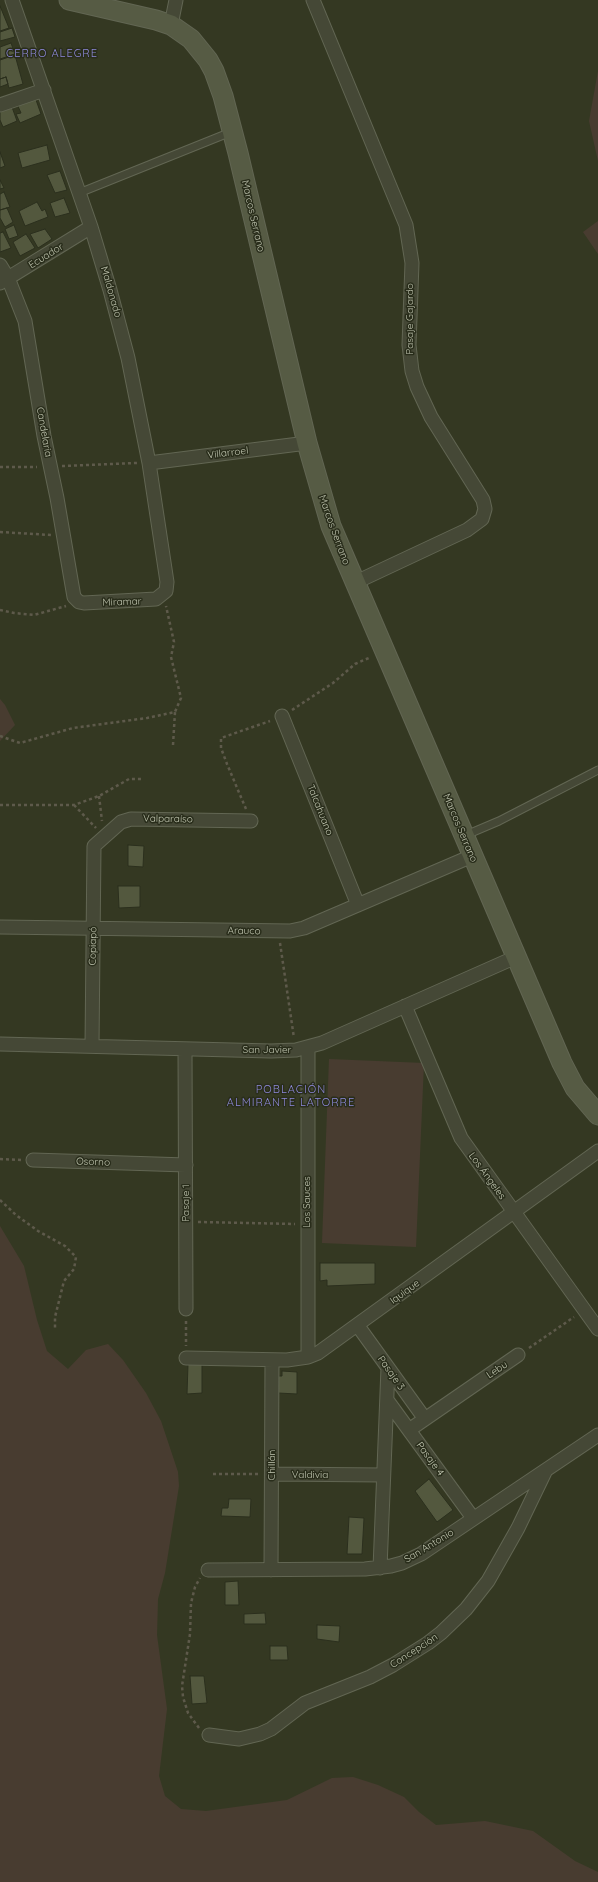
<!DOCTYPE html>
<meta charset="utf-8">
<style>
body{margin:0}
canvas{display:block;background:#343822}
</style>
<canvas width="598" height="1882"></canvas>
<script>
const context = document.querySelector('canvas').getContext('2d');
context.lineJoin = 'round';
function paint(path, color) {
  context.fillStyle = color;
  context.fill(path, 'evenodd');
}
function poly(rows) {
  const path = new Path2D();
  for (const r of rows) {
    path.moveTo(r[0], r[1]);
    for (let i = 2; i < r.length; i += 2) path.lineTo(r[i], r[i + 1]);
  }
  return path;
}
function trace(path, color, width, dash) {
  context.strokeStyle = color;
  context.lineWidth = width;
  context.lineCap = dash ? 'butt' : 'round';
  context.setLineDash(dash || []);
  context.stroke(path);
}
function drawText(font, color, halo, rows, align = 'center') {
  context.font = font + ' Quicksand,sans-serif';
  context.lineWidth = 3;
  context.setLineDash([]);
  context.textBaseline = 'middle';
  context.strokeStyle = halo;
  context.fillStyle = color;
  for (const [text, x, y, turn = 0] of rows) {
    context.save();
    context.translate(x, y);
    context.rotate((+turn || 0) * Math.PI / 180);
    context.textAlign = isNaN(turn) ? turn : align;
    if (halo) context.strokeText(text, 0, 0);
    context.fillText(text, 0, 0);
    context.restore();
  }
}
const green = poly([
 [598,71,598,161,589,121],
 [598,221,598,254,583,232],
 [0,699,5,705,15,725,0,741],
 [329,1059,424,1063,416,1247,322,1243],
 [0,1226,24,1266,37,1320,47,1351,68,1369,86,1350,108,1344,123,1360,146,1393,161,1421,178,1472,179,1486,165,1573,158,1599,157,1635,167,1709,159,1776,165,1796,181,1809,206,1811,287,1800,332,1778,353,1777,378,1785,404,1797,419,1812,436,1825,485,1821,533,1831,575,1861,598,1872,598,1882,0,1882]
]);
const building = poly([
 [0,6,9,28,0,31,0,6],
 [12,28,15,37,0,41,0,32,12,28],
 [11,43,15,54,0,59,0,47,11,43],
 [15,55,23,84,9,88,6,77,0,79,0,60,15,55],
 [6,77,8,84,0,87,0,79,6,77],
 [35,97,41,114,20,123,16,114,21,113,17,104,35,97],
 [12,107,17,121,3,127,0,120,0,111,12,107],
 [47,145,50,160,22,168,18,153,47,145],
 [0,152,5,166,0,168,0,152],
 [60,171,67,190,55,193,47,175,60,171],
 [0,180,4,188,0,189,0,180],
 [4,192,10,207,0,210,0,194,4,192],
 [64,198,70,213,55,217,50,203,64,198],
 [37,202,42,211,45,209,48,217,25,226,19,211,37,202],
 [7,208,13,222,5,227,0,218,0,210,7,208],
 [14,225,18,236,9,239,5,229,14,225],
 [45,229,52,239,38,248,30,234,45,229],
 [3,232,11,248,0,252,0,233,3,232],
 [26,234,35,248,20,256,13,242,26,234],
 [128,845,144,846,143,867,128,866,128,845],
 [118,886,140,886,140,907,119,908,118,886],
 [320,1263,375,1263,375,1284,327,1286,327,1280,320,1281,320,1263],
 [202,1363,202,1393,187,1394,188,1364,202,1363],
 [282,1371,297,1372,297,1394,278,1393,278,1376,282,1376,282,1371],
 [429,1479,453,1510,437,1522,415,1491,429,1479],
 [229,1499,251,1499,250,1517,221,1516,222,1508,228,1508,229,1499],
 [349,1517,364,1518,362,1554,347,1554,349,1517],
 [238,1581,239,1605,225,1605,225,1582,238,1581],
 [265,1613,266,1624,244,1624,244,1614,265,1613],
 [317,1625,340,1626,339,1642,317,1639,317,1625],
 [270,1646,287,1646,288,1660,270,1660,270,1646],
 [190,1676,204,1676,207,1703,192,1704,190,1676]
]);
const path = poly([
 [62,466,137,463],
 [0,467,37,467],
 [0,532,51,535],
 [0,610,14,613,34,615,66,606],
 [292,710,333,683,355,664,371,657],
 [0,736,20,743,73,728,147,718,175,712,181,698,171,657,174,642,166,606],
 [173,745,175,712],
 [99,796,102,821],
 [0,805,74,805,99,796,129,779,142,779],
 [74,805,96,828],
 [246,809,227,764,221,748,221,738,270,721],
 [280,943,294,1038],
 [0,1159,21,1160],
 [0,1200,16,1215,38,1231,65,1246,76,1257,74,1269,64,1281,55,1317,55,1328],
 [198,1222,295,1224],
 [186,1321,186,1346],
 [529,1348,574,1317],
 [213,1474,259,1474],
 [199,1728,188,1713,183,1697,182,1686,190,1634,191,1603,195,1587,200,1578]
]);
const lane = poly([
 [79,193,231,132],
 [466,835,499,821,598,770]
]);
const street = poly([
 [313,0,406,225,412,263,409,345,412,371,417,387,431,417,483,500,485,509,482,519,467,530,354,583],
 [171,25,176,0],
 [0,105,44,90],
 [0,265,8,278,25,321,44,436,57,498,74,597,79,602,84,603,156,599,166,591,167,582,149,463,128,358,110,290,91,227,12,0],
 [0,283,91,227],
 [149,463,307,443],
 [282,716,358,905],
 [0,927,290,931,304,928,472,856],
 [405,1006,461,1138,598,1329],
 [0,1044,271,1051,296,1050,322,1043,516,957],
 [92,1046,94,846,121,822,131,819,251,821],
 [185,1049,186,1309],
 [33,1160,186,1165],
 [358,1326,425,1419],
 [308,1357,308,1047],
 [186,1358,287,1360,308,1357,318,1353,598,1151],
 [387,1400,473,1518],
 [409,1430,518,1355],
 [272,1474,383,1475],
 [380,1568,388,1368],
 [208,1570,365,1569,391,1566,402,1563,421,1554,598,1435],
 [271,1570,272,1360],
 [209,1735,239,1739,260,1734,271,1729,305,1703,370,1677,393,1665,428,1643,441,1633,466,1609,488,1581,518,1528,546,1470]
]);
const secondary = poly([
 [69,0,156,20,171,25,191,39,208,60,214,71,223,96,238,153,307,443,331,526,562,1063,575,1088,598,1115]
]);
const streetNames = [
 ["Marcos Serrano",253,216,77],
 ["Ecuador",46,256,-32],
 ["Maldonado",111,292,74],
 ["Pasaje Gajardo",410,319,-90],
 ["Candelaria",44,432,80],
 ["Villarroel",228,453,-7],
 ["Marcos Serrano",334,530,70],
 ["Miramar",122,602,-2],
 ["Talcahuano",320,810,68],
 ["Valparaíso",168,819,1],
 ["Marcos Serrano",460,828,67],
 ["Arauco",244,931,1],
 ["Copiapó",93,946,-89],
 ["San Javier",267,1050],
 ["Osorno",93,1162,2],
 ["Los Ángeles",487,1176,54],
 ["Los Sauces",307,1202,-90],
 ["Pasaje 1",186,1203,-90],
 ["Iquique",405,1292,-36],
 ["Lebu",497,1370,-34],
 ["Pasaje 3",391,1373,55],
 ["Pasaje 4",430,1459,54],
 ["Chillán",272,1465,-90],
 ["Valdivia",310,1475],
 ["San Antonio",429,1546,-31],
 ["Concepción",414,1651,-33]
];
const neighbourhoodNames = [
 ["CERRO ALEGRE",52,54],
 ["POBLACIÓN",291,1090],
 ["ALMIRANTE LATORRE",291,1103]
];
paint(green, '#483c30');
paint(building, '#53583e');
trace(building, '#2b2f1d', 1);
trace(lane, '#626653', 9);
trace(street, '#626653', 15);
trace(secondary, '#626653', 21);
trace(path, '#5e5a4b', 2.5, [3, 3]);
trace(lane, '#454836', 7);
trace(street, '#454836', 13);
trace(secondary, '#565b44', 19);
drawText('10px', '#c0c5b0', '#292d1b', streetNames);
context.letterSpacing = '1px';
drawText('11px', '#8e89da', '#292d1b', neighbourhoodNames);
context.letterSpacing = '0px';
</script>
